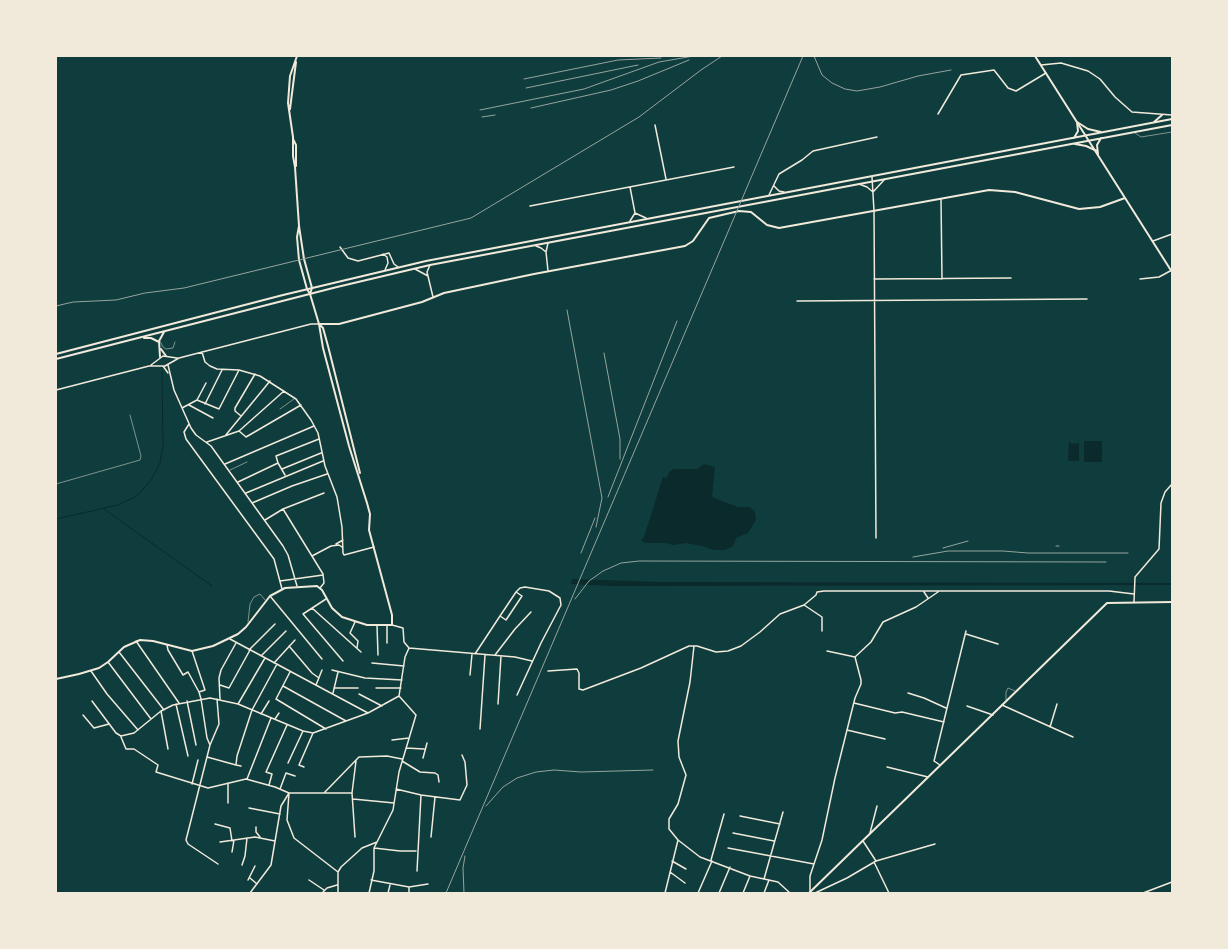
<!DOCTYPE html>
<style>
body{margin:0}
#map{position:relative;width:1228px;height:949px;overflow:hidden;background:#0f3d3e;font-family:Bitter,serif}
canvas{display:block}
.frame{position:absolute;inset:0;border:57px solid #f1e9da;pointer-events:none}
</style>
<div id="map">
<canvas width="1228" height="949"></canvas>
<div class="frame"></div>
</div>
<script>
const context = document.querySelector('canvas').getContext('2d');
context.lineJoin = 'round';
function paint(path, color) {
  context.fillStyle = color;
  context.fill(path, 'evenodd');
}
function poly(rows) {
  const path = new Path2D();
  for (const r of rows) {
    path.moveTo(r[0], r[1]);
    for (let i = 2; i < r.length; i += 2) path.lineTo(r[i], r[i + 1]);
  }
  return path;
}
function trace(path, color, width, dash) {
  context.strokeStyle = color;
  context.lineWidth = width;
  context.lineCap = dash ? 'butt' : 'round';
  context.setLineDash(dash || []);
  context.stroke(path);
}
const water = poly([
 [1069,440,1071,444,1079,443,1079,461,1068,461],
 [1084,441,1102,441,1102,462,1084,462],
 [704,464,715,467,712,496,714,498,738,507,750,507,755,512,756,520,748,533,736,538,733,546,725,550,713,550,702,546,686,543,673,545,665,543,646,543,641,541,644,537,663,477,667,478,669,472,674,469,697,469],
 [572,579,660,582,1172,583,1172,585,612,586,571,584]
]);
const stream = poly([
 [104,509,212,586],
 [56,519,118,505,137,496,151,480,160,463,163,446,162,372]
]);
const service = poly([
 [1135,133,1141,137,1172,132],
 [160,341,163,347,166,349,173,348,175,342],
 [280,409,294,399],
 [230,470,247,462],
 [56,484,140,460,141,456,130,415],
 [248,622,250,604,254,597,260,594,265,600],
 [1006,700,1006,692,1008,688,1015,691]
]);
const minor = poly([
 [1041,65,1061,63,1088,71,1100,79,1115,97,1132,112,1172,115],
 [938,114,961,75,994,70,1008,88,1016,91,1046,73],
 [655,125,666,179],
 [872,177,874,211,876,538],
 [859,184,867,187,873,192],
 [774,186,779,191,784,192],
 [630,187,635,213],
 [873,192,884,180],
 [769,195,779,174,802,160,813,151,877,137],
 [941,199,942,279],
 [530,206,734,167],
 [635,213,646,218],
 [630,221,635,213],
 [1153,241,1172,234],
 [536,246,541,248,546,252],
 [340,247,348,258,358,261,389,253,394,264,398,267],
 [383,254,387,257,388,263,385,270],
 [430,265,427,272,433,297],
 [415,269,428,276],
 [548,271,546,252,548,243],
 [874,279,1011,278],
 [1140,279,1159,277,1172,270],
 [797,301,1087,299],
 [202,352,205,362,210,366,217,369,239,370,260,376,296,399,311,420,318,433,325,466,337,497,342,527,343,553,344,555,374,547],
 [151,365,163,356,177,358],
 [168,365,174,390,191,428,196,435,211,446,283,546,288,555,297,586],
 [163,366,168,373],
 [56,390,149,366,165,366,179,358,311,324,319,324],
 [197,400,219,409,239,370],
 [205,404,222,370],
 [189,405,213,418],
 [182,408,197,400,206,383],
 [241,416,235,411,235,408,255,374],
 [189,424,184,432,186,439,274,559,282,589],
 [239,431,246,437,301,405],
 [225,436,270,381],
 [207,442,239,431,284,391],
 [278,463,276,456,319,439],
 [225,464,314,426],
 [282,469,321,453],
 [238,482,278,463,285,475],
 [246,493,323,461],
 [252,503,292,486,327,474],
 [283,509,323,574,324,583,320,588],
 [265,520,283,509,324,493],
 [336,544,343,540],
 [312,556,331,546,339,545,342,547],
 [280,581,323,575],
 [516,592,520,588,525,587,549,591,560,598,561,605,541,643,517,695],
 [924,592,928,598],
 [270,596,322,659],
 [326,599,303,614,343,661],
 [1134,602,1135,577,1159,549,1161,503,1165,492,1172,484],
 [804,605,822,617,822,631],
 [312,608,361,652],
 [355,622,350,633,358,641,357,648],
 [377,625,378,655],
 [387,625,387,643],
 [392,625,403,628,404,642,409,648,515,657,532,661],
 [966,634,998,644],
 [230,639,368,713],
 [136,641,179,703],
 [167,645,168,650,183,675,188,672,199,692,201,699,207,738,210,745],
 [289,646,312,673,319,678],
 [694,646,690,682,678,741,679,757,686,775,678,804,669,819,669,829,678,840,700,857,750,876,778,882,790,893],
 [249,650,275,624],
 [192,651,205,690,199,692],
 [827,651,855,657],
 [119,652,164,710],
 [475,654,500,616,516,592,522,596,506,620,500,616],
 [495,655,515,629,531,612],
 [261,656,286,631],
 [108,662,151,719],
 [274,663,295,640],
 [372,663,404,666],
 [332,670,365,678,402,680],
 [91,671,107,694,138,730],
 [548,671,577,669,579,673,579,689,583,690,641,668,689,646,697,646,716,652,728,651,741,646,760,632,780,614,804,605,816,595,817,592,824,591,1109,591,1134,594],
 [290,672,276,699,326,729],
 [470,675,472,654],
 [220,685,229,688,250,650],
 [316,685,322,670],
 [283,686,346,721],
 [334,688,358,688],
 [376,688,401,688],
 [333,693,338,672],
 [908,693,924,698,946,708],
 [359,694,382,706],
 [217,699,219,724,210,745,186,840,188,844,218,864],
 [220,699,219,678,221,670,236,643],
 [92,701,116,733,121,736],
 [187,701,196,745],
 [854,703,895,713,902,712,944,722],
 [176,704,188,756],
 [238,704,265,658],
 [498,704,501,656],
 [1002,705,1073,737],
 [967,706,993,715],
 [161,711,168,749],
 [261,714,269,701],
 [83,715,94,728,109,724],
 [275,719,279,713],
 [1050,727,1057,704],
 [480,729,485,655],
 [847,730,885,739],
 [121,736,134,733,161,711,173,705,210,698,238,704,303,731,313,733,368,713,399,696,405,657,409,648],
 [121,737,126,749,134,749,158,765,156,772,208,788,246,779,275,787,289,793,324,793,359,757,387,756,402,759],
 [392,740,409,738],
 [406,748,424,749],
 [207,757,236,765],
 [423,758,427,743],
 [402,761,420,772,435,773,438,775,439,782],
 [288,763,303,731],
 [940,765,934,761,966,631],
 [241,766,236,765,237,756,252,710,277,664],
 [304,767,299,765,313,733],
 [887,767,928,777],
 [247,779,271,718],
 [192,784,198,760],
 [269,785,272,774,266,772,287,725],
 [280,789,286,773,295,776],
 [396,789,421,795,460,800,467,785,465,762,462,755],
 [289,793,287,820,294,838,338,872],
 [324,793,352,793],
 [353,799,394,803],
 [228,803,228,783],
 [249,808,280,814],
 [740,816,780,824],
 [215,824,230,828,232,841],
 [256,827,256,832,260,837],
 [733,833,774,841],
 [870,833,877,806],
 [355,837,352,793,356,761],
 [431,837,435,797],
 [863,841,876,861],
 [220,842,255,837,275,841],
 [374,848,400,851,416,851],
 [728,848,814,864],
 [232,852,234,840],
 [711,860,724,814],
 [672,861,686,869],
 [874,862,889,893],
 [242,865,245,856,247,838],
 [417,871,421,795],
 [670,872,685,883],
 [250,878,257,884],
 [764,879,783,812],
 [248,880,255,866],
 [309,880,324,890],
 [371,880,409,887,428,884],
 [810,892,810,876,822,840,835,778,855,698,861,684,861,680,855,657,871,642,883,622,916,607,938,592],
 [250,893,271,865,281,806,289,793],
 [322,893,327,888,337,885],
 [338,893,338,872,341,867,362,848,377,842],
 [369,893,374,871,374,848,393,810,399,772,416,715,399,696],
 [388,893,390,885],
 [409,893,409,887],
 [665,893,678,840],
 [698,893,712,861],
 [719,893,730,867],
 [743,893,750,876],
 [764,893,769,880],
 [815,893,847,878,876,861,935,844],
 [1143,893,1172,882]
]);
const tertiary = poly([
 [297,56,290,76,288,103,293,137,293,156,295,167,299,226,304,259,312,288,310,294],
 [1035,56,1172,272],
 [290,109,296,62],
 [293,139,296,145,296,166],
 [319,324,339,324,422,302,444,293,534,274,685,246,693,241,709,218,739,211,751,212,767,225,779,228,989,190,1015,192,1079,209,1100,207,1125,198],
 [320,325,323,328,328,346,360,473],
 [56,679,79,674,99,668,108,662,124,647,140,640,153,641,192,651,213,646,238,634,246,627,270,596,285,588,317,586,322,590,332,608,342,617,367,625,392,625,392,615,369,530,370,514,367,503,349,446,323,348,319,324,310,294,307,289,299,260,297,237,299,226],
 [809,893,1107,603,1172,602]
]);
const secondary = poly([
 [1077,122,1088,129,1101,132],
 [1154,122,1162,115],
 [1074,138,1078,131,1077,122],
 [1075,144,1086,146,1097,151],
 [1098,154,1097,145,1101,138],
 [144,338,151,338,159,342],
 [161,349,166,356],
 [56,354,283,295,426,261,1172,119],
 [160,357,159,341,164,332],
 [56,359,337,287,430,265,1172,125]
]);
const rail = poly([
 [814,56,822,75,832,83,845,89,857,91,880,87,918,76,951,70],
 [524,79,618,60,661,58],
 [526,88,638,65],
 [531,108,611,90,638,81,689,60],
 [480,110,584,89,659,62,694,56],
 [482,117,495,115],
 [56,306,73,302,116,300,145,293,184,288,471,218,639,117,701,70,722,56],
 [567,310,602,498,596,527],
 [604,353,620,439,620,459],
 [608,497,677,321],
 [1056,546,1059,546],
 [943,548,968,541],
 [581,553,595,518],
 [913,557,948,551,1003,551,1028,553,1128,553],
 [575,599,589,581,603,571,621,563,639,561,1106,562],
 [486,806,503,787,517,778,536,772,554,770,581,772,653,770],
 [446,893,803,56],
 [464,893,463,868,465,856]
]);
paint(water, '#0a2a2b');
trace(stream, '#0a2a2b', 1);
trace(service, '#f1e9da', 0.5);
trace(minor, '#f1e9da', 1.5);
trace(tertiary, '#f1e9da', 2);
trace(secondary, '#f1e9da', 2);
trace(rail, '#97a49c', 1);
</script>
